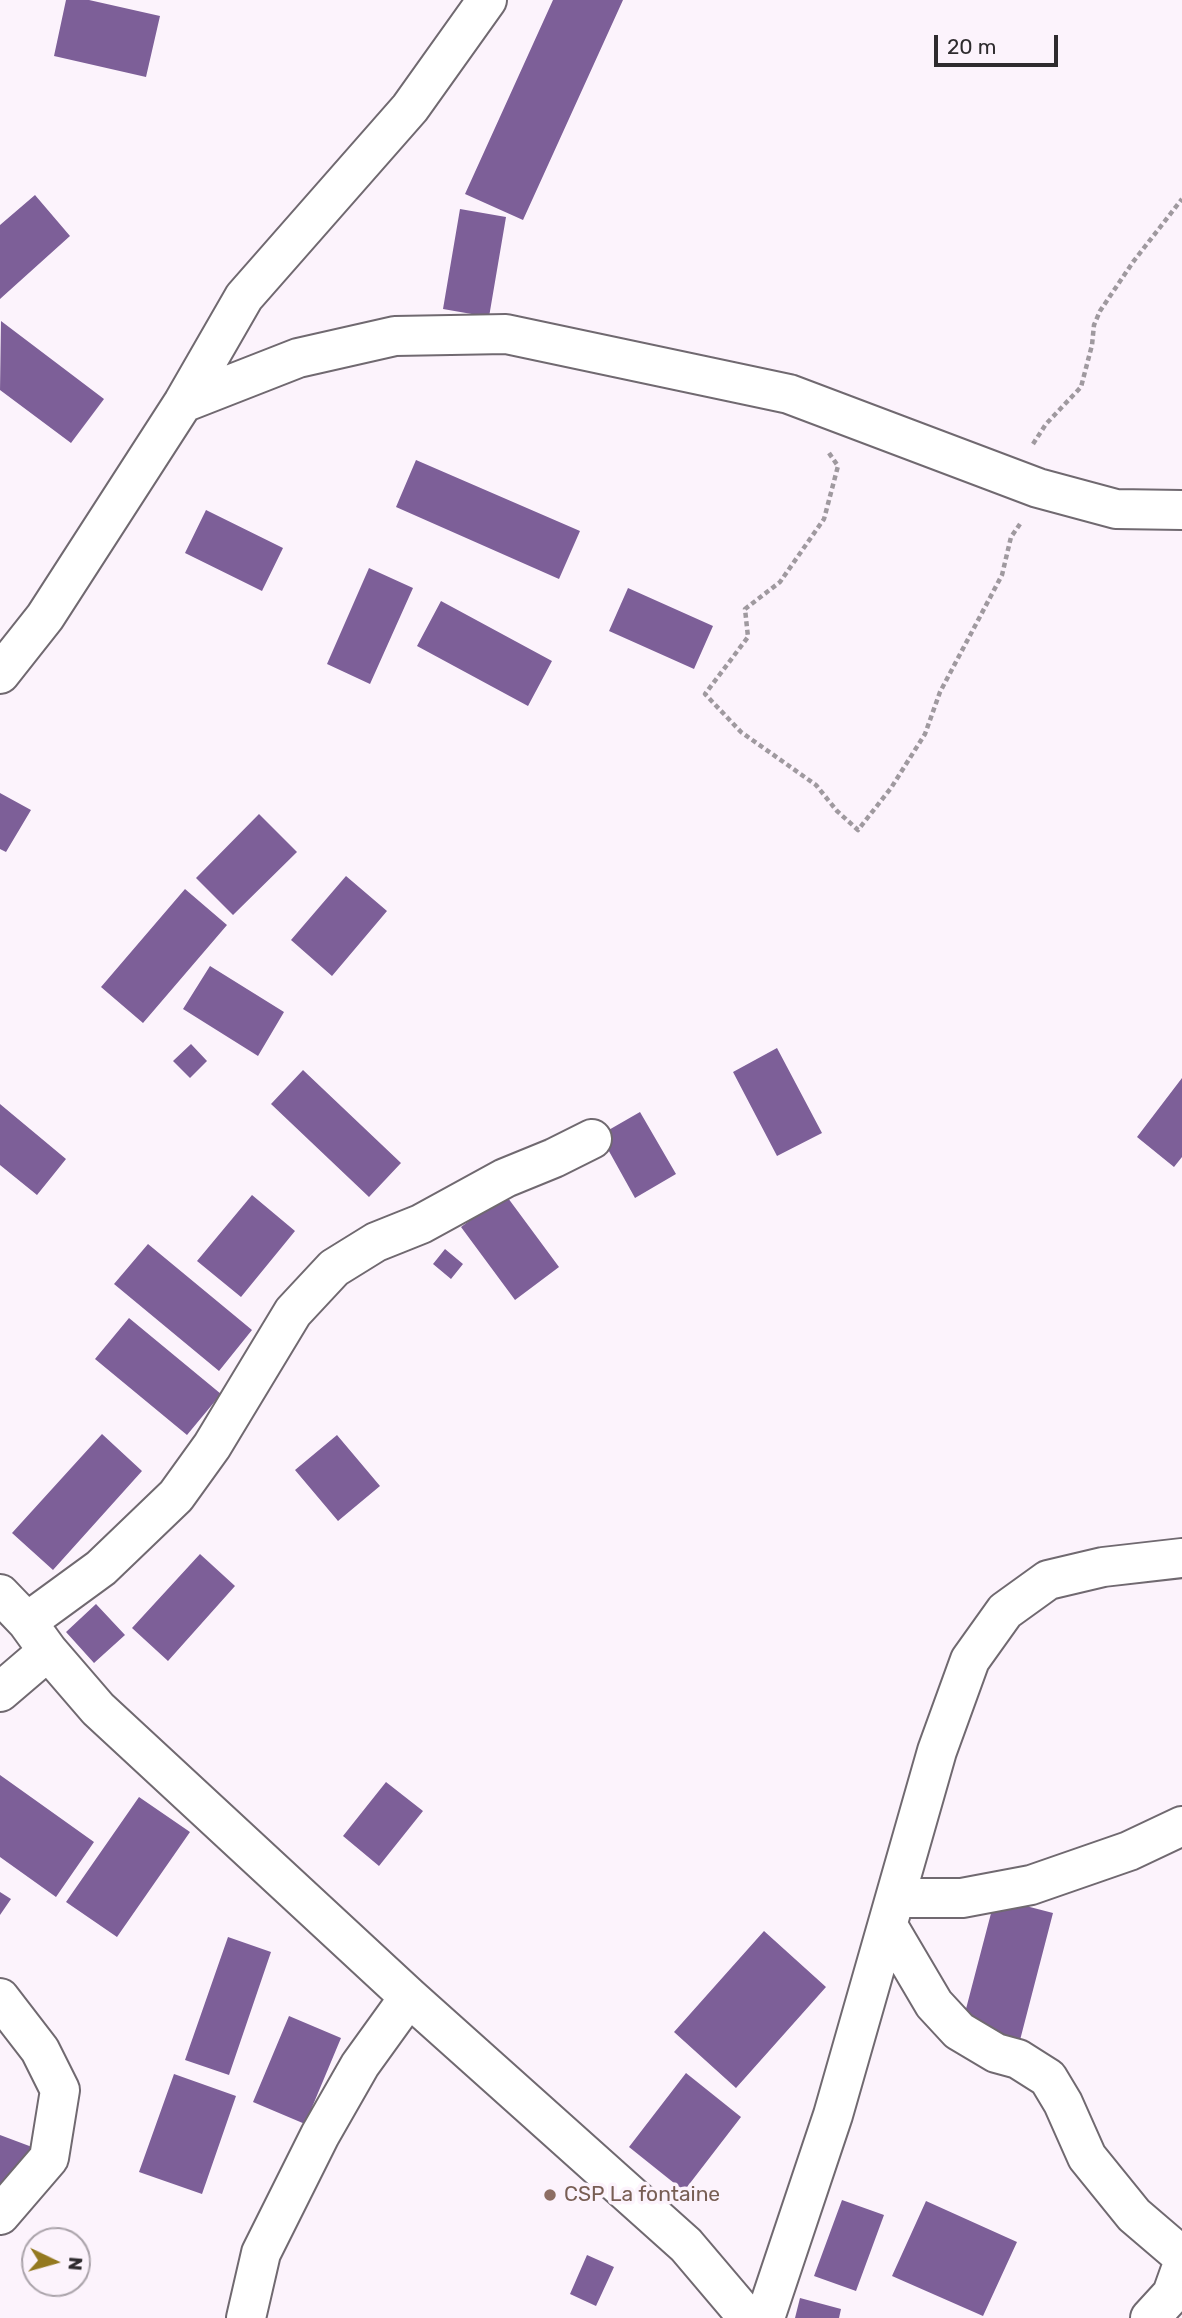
<!DOCTYPE html>
<style>
body{margin:0}
#map{position:relative;width:1182px;height:2318px;overflow:hidden;background:#fcf3fc;font-family:Rubik,sans-serif}
canvas{display:block}
.north{position:absolute;left:21px;top:2227px;width:70px;height:70px;box-sizing:border-box;background:#fcf3fc;border:2px solid #aaa3aa;border-radius:50%;rotate:95deg;font-size:19px;font-weight:700;line-height:28px;text-align:center;color:#2e2b2e}
.north::after{content:'';display:block;margin:auto;width:24px;height:32px;background:#947920;clip-path:polygon(50% 0,100% 100%,50% 72%,0 100%)}
.scale{position:absolute;left:934px;top:35px;width:124px;height:32px;box-sizing:border-box;border:4px solid #2e2b2e;border-top:0;padding-left:9px;font-size:21px;line-height:24px;white-space:nowrap;color:#2e2b2e;-webkit-text-stroke:5px #fcf3fc;paint-order:stroke}
</style>
<div id="map">
<canvas width="1182" height="2318"></canvas>
<div class="north">N</div>
<div class="scale">20 m</div>
</div>
<script>
const context = document.querySelector('canvas').getContext('2d');
context.lineJoin = 'round';
function paint(path, color) {
  context.fillStyle = color;
  context.fill(path, 'evenodd');
}
function poly(rows) {
  const path = new Path2D();
  for (const r of rows) {
    path.moveTo(r[0], r[1]);
    for (let i = 2; i < r.length; i += 2) path.lineTo(r[i], r[i + 1]);
  }
  return path;
}
function trace(path, color, width, dash) {
  context.strokeStyle = color;
  context.lineWidth = width;
  context.lineCap = dash ? 'butt' : 'round';
  context.setLineDash(dash || []);
  context.stroke(path);
}
function drawText(font, color, halo, rows, align = 'center') {
  context.font = font + ' Rubik,sans-serif';
  context.lineWidth = 7;
  context.setLineDash([]);
  context.textBaseline = 'middle';
  context.strokeStyle = halo;
  context.fillStyle = color;
  for (const [text, x, y, turn = 0] of rows) {
    context.save();
    context.translate(x, y);
    context.rotate((+turn || 0) * Math.PI / 180);
    context.textAlign = isNaN(turn) ? turn : align;
    if (halo) context.strokeText(text, 0, 0);
    context.fillText(text, 0, 0);
    context.restore();
  }
}
const building = poly([
 [66,0,89,0,160,16,146,77,54,56],
 [553,0,623,0,523,220,465,194],
 [35,195,70,236,0,299,0,225],
 [460,209,506,217,489,317,443,309],
 [1,321,104,399,71,443,0,390],
 [416,460,580,531,559,579,396,507],
 [206,510,283,548,262,591,185,553],
 [369,568,413,588,370,684,327,664],
 [628,588,713,626,694,669,609,631],
 [441,601,552,661,528,706,417,646],
 [0,793,31,810,6,852,0,849],
 [259,814,297,852,233,915,196,878],
 [346,876,387,911,332,976,291,940],
 [185,889,227,925,143,1023,101,987],
 [210,966,284,1012,258,1056,183,1009],
 [191,1044,207,1061,190,1078,173,1061],
 [777,1048,822,1133,777,1156,733,1072],
 [303,1070,401,1163,369,1197,271,1104],
 [1182,1078,1182,1157,1174,1167,1137,1137],
 [0,1104,66,1159,37,1195,0,1165],
 [640,1112,676,1174,635,1198,600,1135],
 [505,1194,559,1267,515,1300,461,1227],
 [252,1195,295,1231,241,1297,197,1261],
 [148,1244,252,1330,219,1371,114,1284],
 [445,1249,463,1264,451,1279,433,1264],
 [129,1318,221,1394,187,1435,95,1359],
 [102,1434,142,1471,53,1570,12,1533],
 [337,1435,380,1486,338,1521,295,1470],
 [200,1554,235,1586,168,1661,132,1628],
 [96,1604,125,1635,94,1663,66,1632],
 [0,1775,94,1842,56,1897,0,1857],
 [386,1782,423,1811,379,1866,343,1836],
 [139,1797,190,1832,117,1937,66,1902],
 [0,1892,11,1899,0,1915],
 [995,1898,1053,1913,1019,2044,961,2028],
 [764,1931,826,1987,736,2088,674,2032],
 [228,1937,271,1952,229,2075,185,2060],
 [289,2016,341,2038,305,2124,253,2102],
 [686,2073,741,2117,684,2191,629,2147],
 [174,2074,236,2096,202,2194,139,2172],
 [0,2135,32,2147,16,2192,0,2187],
 [842,2200,884,2215,856,2291,814,2276],
 [926,2201,1017,2242,983,2316,892,2276],
 [587,2255,614,2267,596,2306,570,2294],
 [800,2298,841,2309,839,2318,795,2318]
]);
const path = poly([
 [1033,444,1046,424,1081,387,1092,345,1094,325,1100,311,1133,262,1182,199],
 [829,453,838,466,824,519,780,582,745,609,748,637,705,694,741,732,816,785,837,811,858,830,891,788,925,734,940,692,1002,575,1011,537,1020,524]
]);
const minor = poly([
 [183,403,298,358,395,336,506,334,789,394,1038,488,1116,509,1182,510],
 [0,674,45,617,183,403,244,297,410,108,487,0],
 [0,1594,27,1622,48,1651,98,1709,409,1997,686,2245,748,2318],
 [27,1622,101,1568,176,1496,212,1446,293,1312,334,1268,376,1242,421,1224,505,1178,554,1158,592,1139],
 [0,1692,48,1651],
 [896,1898,962,1898,1031,1885,1129,1851,1182,1826],
 [888,1926,934,2004,959,2031,996,2053,1018,2059,1048,2078,1063,2103,1087,2157,1134,2215,1182,2256],
 [0,1998,40,2050,60,2090,49,2158,0,2215],
 [246,2318,261,2253,320,2135,360,2065,409,1997],
 [765,2318,833,2115,937,1751,970,1660,1005,1611,1048,1580,1103,1567,1182,1558],
 [1150,2318,1172,2294,1182,2266]
]);
const markers = [
 [550,2195,7,"#8d6e63"]
];
const educationNames = [
 ["CSP La fontaine",564,2195]
];
paint(building, '#7d5f98');
trace(minor, '#706970', 42);
trace(path, '#9f999f', 4.5, [5, 3.5]);
trace(minor, '#fff', 38);
for (const [x, y, r, color] of markers) {
  const dot = new Path2D();
  dot.arc(x, y, r, 0, 2 * Math.PI);
  context.fillStyle = color;
  context.fill(dot);
  trace(dot, '#fcf3fc', 2.5);
}
drawText('21px', '#785e54', '#fcf3fc', educationNames, 'left');
</script>
